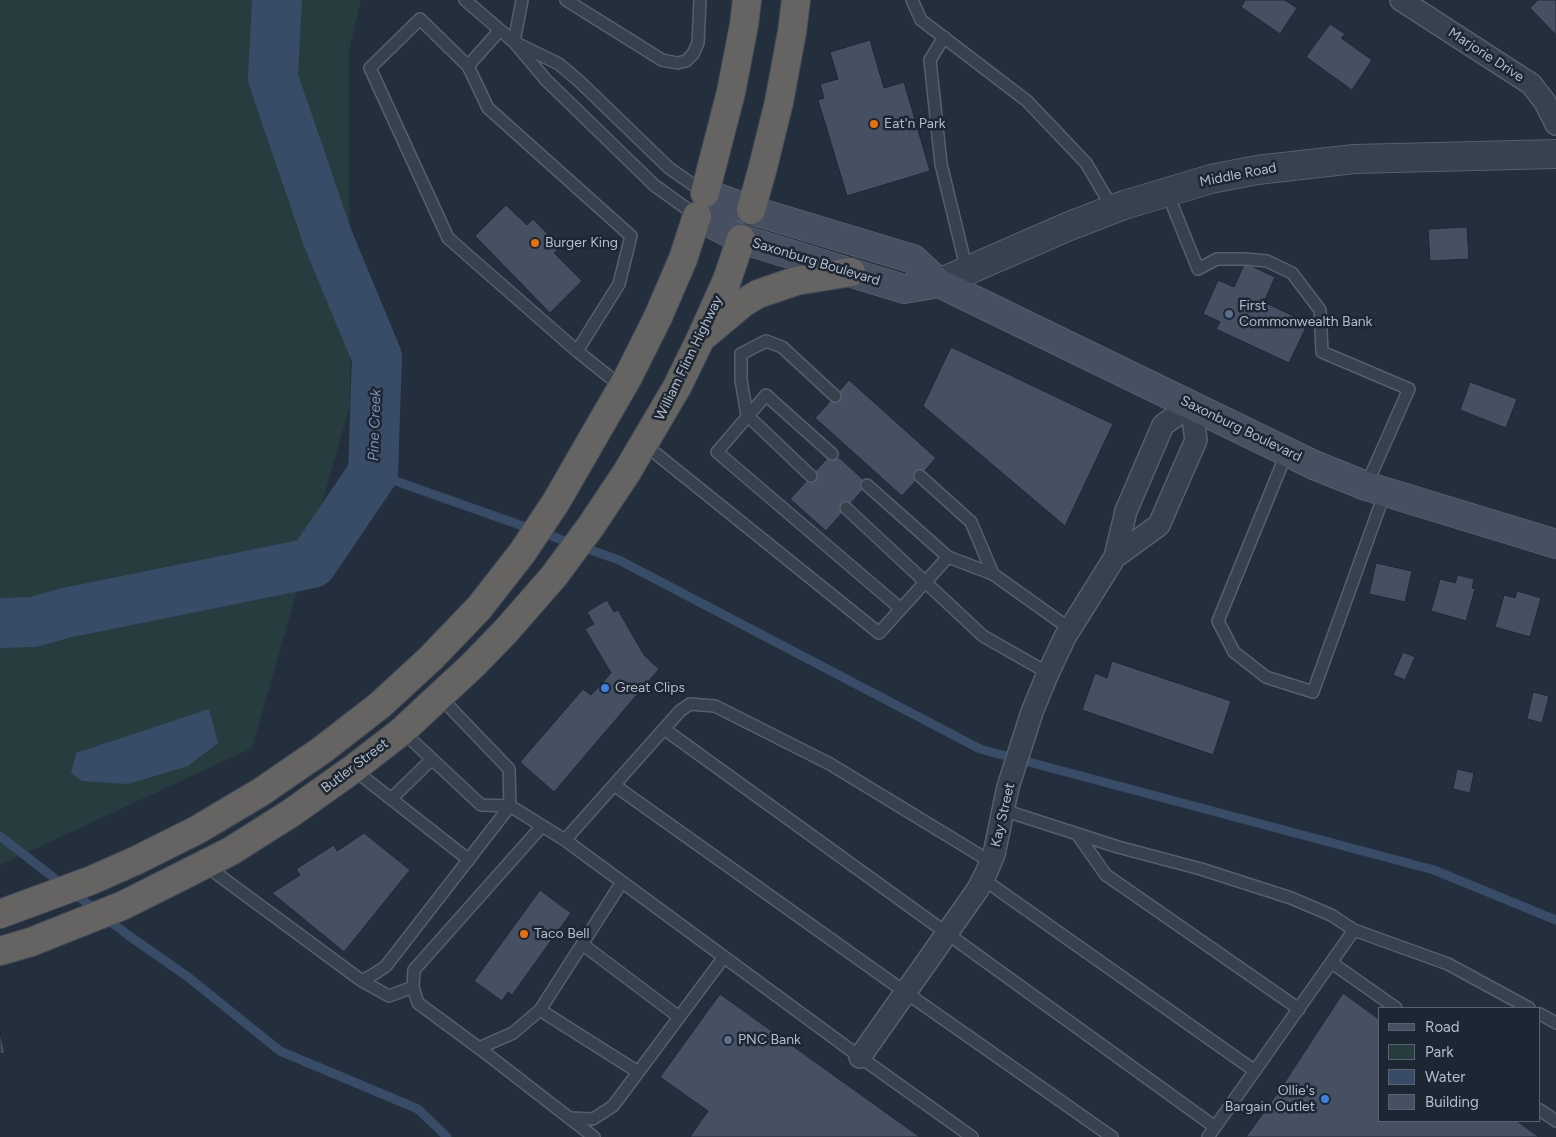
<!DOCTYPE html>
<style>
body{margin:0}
#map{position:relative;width:1556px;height:1137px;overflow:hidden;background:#242f3e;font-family:Figtree,sans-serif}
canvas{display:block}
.legend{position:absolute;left:1378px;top:1007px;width:162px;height:115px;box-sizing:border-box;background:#1d2633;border:1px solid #59626f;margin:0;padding:6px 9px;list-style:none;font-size:15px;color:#b4bcc9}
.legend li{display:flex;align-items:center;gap:10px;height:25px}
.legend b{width:25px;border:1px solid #59626f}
</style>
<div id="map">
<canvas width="1556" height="1137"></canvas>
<ul class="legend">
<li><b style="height:6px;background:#465061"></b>Road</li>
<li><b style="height:14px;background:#263c3f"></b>Park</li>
<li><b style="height:14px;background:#394c67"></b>Water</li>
<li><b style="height:14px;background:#455162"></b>Building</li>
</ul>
</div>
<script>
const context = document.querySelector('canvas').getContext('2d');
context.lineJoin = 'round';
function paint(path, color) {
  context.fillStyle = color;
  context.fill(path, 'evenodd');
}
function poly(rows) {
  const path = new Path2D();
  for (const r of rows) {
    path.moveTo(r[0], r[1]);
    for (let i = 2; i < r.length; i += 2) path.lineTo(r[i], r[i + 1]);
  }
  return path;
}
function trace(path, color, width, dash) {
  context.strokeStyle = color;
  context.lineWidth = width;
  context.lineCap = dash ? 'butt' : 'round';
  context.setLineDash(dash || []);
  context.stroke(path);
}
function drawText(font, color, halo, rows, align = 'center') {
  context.font = font + ' Figtree,sans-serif';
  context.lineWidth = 5;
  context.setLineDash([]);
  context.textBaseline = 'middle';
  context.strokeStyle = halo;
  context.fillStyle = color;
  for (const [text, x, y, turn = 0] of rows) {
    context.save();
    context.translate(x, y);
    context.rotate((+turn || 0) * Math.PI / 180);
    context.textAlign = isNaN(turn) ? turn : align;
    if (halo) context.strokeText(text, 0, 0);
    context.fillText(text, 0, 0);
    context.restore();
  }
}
const green = poly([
 [0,0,361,0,349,51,350,405,252,748,0,865]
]);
const water = poly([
 [209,709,218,743,188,766,128,784,82,781,71,773,76,753]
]);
const stream = poly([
 [373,473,619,560,980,749,1434,870,1556,920],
 [0,836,128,935,188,977,280,1051,418,1109,447,1137]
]);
const river = poly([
 [0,623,33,622,65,613,312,563,373,473,377,357,328,239,273,78,277,0]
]);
const building = poly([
 [1245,0,1285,0,1297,8,1280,34,1241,7,1245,0],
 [1538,0,1556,0,1556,35,1530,8,1538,0],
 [1330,24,1345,34,1341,38,1372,60,1352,90,1306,57,1330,24],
 [870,40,884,88,904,82,930,171,847,196,818,100,824,98,820,84,838,79,830,52,870,40],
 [506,205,527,225,533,219,560,247,554,253,582,281,550,313,475,236,506,205],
 [1467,227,1469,259,1430,261,1428,229,1467,227],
 [1245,263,1275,277,1264,302,1308,323,1289,363,1216,329,1220,322,1203,314,1218,280,1234,287,1245,263],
 [951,347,1113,424,1065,526,923,406,951,347],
 [849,380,936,458,902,496,815,418,849,380],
 [1470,382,1517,399,1506,428,1460,410,1470,382],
 [833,452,868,484,826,531,790,499,833,452],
 [1376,563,1412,571,1405,602,1369,594,1376,563],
 [1458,575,1474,579,1472,588,1475,589,1466,621,1431,611,1440,579,1455,583,1458,575],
 [1517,591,1541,598,1530,637,1495,627,1504,595,1515,598,1517,591],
 [607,600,614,612,618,610,644,655,659,669,554,792,520,762,583,689,591,695,611,673,585,629,594,624,587,612,607,600],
 [1403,652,1415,657,1405,680,1393,675,1403,652],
 [1112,661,1231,701,1213,755,1082,710,1095,673,1107,678,1112,661],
 [1533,692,1549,696,1542,723,1527,719,1533,692],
 [1457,769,1474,773,1470,793,1453,789,1457,769],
 [364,833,410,870,344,952,272,893,300,875,296,869,334,845,337,851,364,833],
 [540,890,571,913,512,995,508,992,502,1001,474,981,540,890],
 [1343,993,1380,1020,1380,1121,1517,1121,1539,1137,1246,1137,1279,1091,1343,993],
 [720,994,920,1137,690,1137,708,1111,660,1077,720,994],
 [0,1032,5,1053,0,1054,0,1032]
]);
const service = poly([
 [465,0,514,42,546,80,654,185,697,216],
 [566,0,662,60,677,63,686,61,693,54,698,43,700,0],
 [912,0,921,20,1027,101,1086,163,1113,209],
 [944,37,930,60,941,164,967,271],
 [514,42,522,0],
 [518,44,559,64,580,82,669,168,705,193],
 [468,66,500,30],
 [1167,192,1198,269,1217,259,1245,259,1267,261,1292,273,1320,310,1322,352,1409,389,1366,486],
 [577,351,619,284,631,236,488,108,468,66,420,19,370,68,448,238,577,351,622,387],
 [644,444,879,633,948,557,867,485],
 [1287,452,1218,621,1234,652,1266,677,1313,692,1385,492],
 [832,454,766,395,717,452,901,609],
 [811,476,747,415,741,380,741,354,766,341,782,347,835,396],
 [920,476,971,522,993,574],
 [846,508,983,636,1048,673],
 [948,557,993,574,1070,629],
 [664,729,1215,1127],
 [402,731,481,805,510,806,565,840,860,1057,972,1137],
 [353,769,469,860],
 [614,785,905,992,1112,1137],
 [391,799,432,759],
 [1003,810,1118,847,1201,869,1291,898,1331,915,1354,930,1448,964,1529,1008],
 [542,826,414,970,413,987,418,1003,479,1048,594,1137],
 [1077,834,1106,875,1299,1009],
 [565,840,680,711,690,704,701,705,715,706,830,764,991,862],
 [205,865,362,981,374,974,386,966,510,806,509,769,440,697],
 [983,879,1255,1071],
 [582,944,679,1017],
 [1332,963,1396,1008],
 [362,981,389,996,413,987],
 [540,1010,638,1072],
 [1540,1014,1556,1023],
 [479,1048,513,1033,540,1010,622,882],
 [1540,1110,1556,1121],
 [571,1118,593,1119,613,1106,724,957],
 [1208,1137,1354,930]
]);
const minor = poly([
 [1401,0,1531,84,1545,102,1556,124],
 [860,1057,978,889,987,871,994,854,1008,787,1032,712,1048,673,1065,637,1115,557,1126,511,1163,425,1191,405,1196,440,1159,525,1115,557]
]);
const tertiary = poly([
 [939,283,1067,227,1124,205,1211,179,1257,170,1354,159,1556,154]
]);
const secondary = poly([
 [705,193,751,210,913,259,939,283,1314,465,1366,486,1556,544],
 [697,216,741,239,904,289,939,283]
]);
const trunk = poly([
 [705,193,731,92,744,25,747,0],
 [751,210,763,167,779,102,792,32,796,0],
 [706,334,743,303,758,294,796,281,851,272],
 [0,914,92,880,137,860,197,830,261,792,322,750,380,705,431,658,479,608,522,553,556,502,628,377,658,317,683,259,697,216],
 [0,951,31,942,124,905,231,851,291,813,353,769,402,731,473,665,506,631,554,576,591,526,627,472,677,387,701,338,727,280,741,239]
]);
const markers = [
 [874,124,5,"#e8710a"],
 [535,243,5,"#e8710a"],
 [1229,314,5,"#5c6f8a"],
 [605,688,5,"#3f7fe0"],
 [524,934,5,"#e8710a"],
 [728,1040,5,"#5c6f8a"],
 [1325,1099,5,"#3f7fe0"]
];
const streetNames = [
 ["Marjorie Drive",1486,55,33],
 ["Middle Road",1238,175,-11],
 ["Saxonburg Boulevard",816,262,17],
 ["William Flinn Highway",689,358,-64],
 ["Saxonburg Boulevard",1241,429,26],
 ["Butler Street",355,766,-37],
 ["Kay Street",1003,815,-77]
];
const poiNames = [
 ["Eat'n Park",884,124],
 ["Burger King",545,243],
 ["First",1239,306],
 ["Commonwealth Bank",1239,322],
 ["Great Clips",615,688],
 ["Taco Bell",534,934],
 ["PNC Bank",738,1040],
 ["Ollie's",1315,1091,"right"],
 ["Bargain Outlet",1315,1107,"right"]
];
const waterNames = [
 ["Pine Creek",375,425,-88]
];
paint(green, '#263c3f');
paint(water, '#394c67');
trace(stream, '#394c67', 9);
trace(river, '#394c67', 50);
paint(building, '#455162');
trace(building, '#1f2835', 1);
trace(service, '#565f6c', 14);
trace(minor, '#565f6c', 24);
trace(tertiary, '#565f6c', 30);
trace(secondary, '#565f6c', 30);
trace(trunk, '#434c59', 30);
trace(service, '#38414e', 11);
trace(minor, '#38414e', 21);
trace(tertiary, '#38414e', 28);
trace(secondary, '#465061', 28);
trace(trunk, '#656462', 28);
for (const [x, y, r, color] of markers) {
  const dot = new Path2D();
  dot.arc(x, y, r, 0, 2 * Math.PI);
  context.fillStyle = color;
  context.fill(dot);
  trace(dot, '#1d2633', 2);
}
drawText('14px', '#b4bcc9', '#1d2633', streetNames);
drawText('14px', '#b4bcc9', '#1d2633', poiNames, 'left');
drawText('italic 15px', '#7c92b1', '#1d2633', waterNames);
</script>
